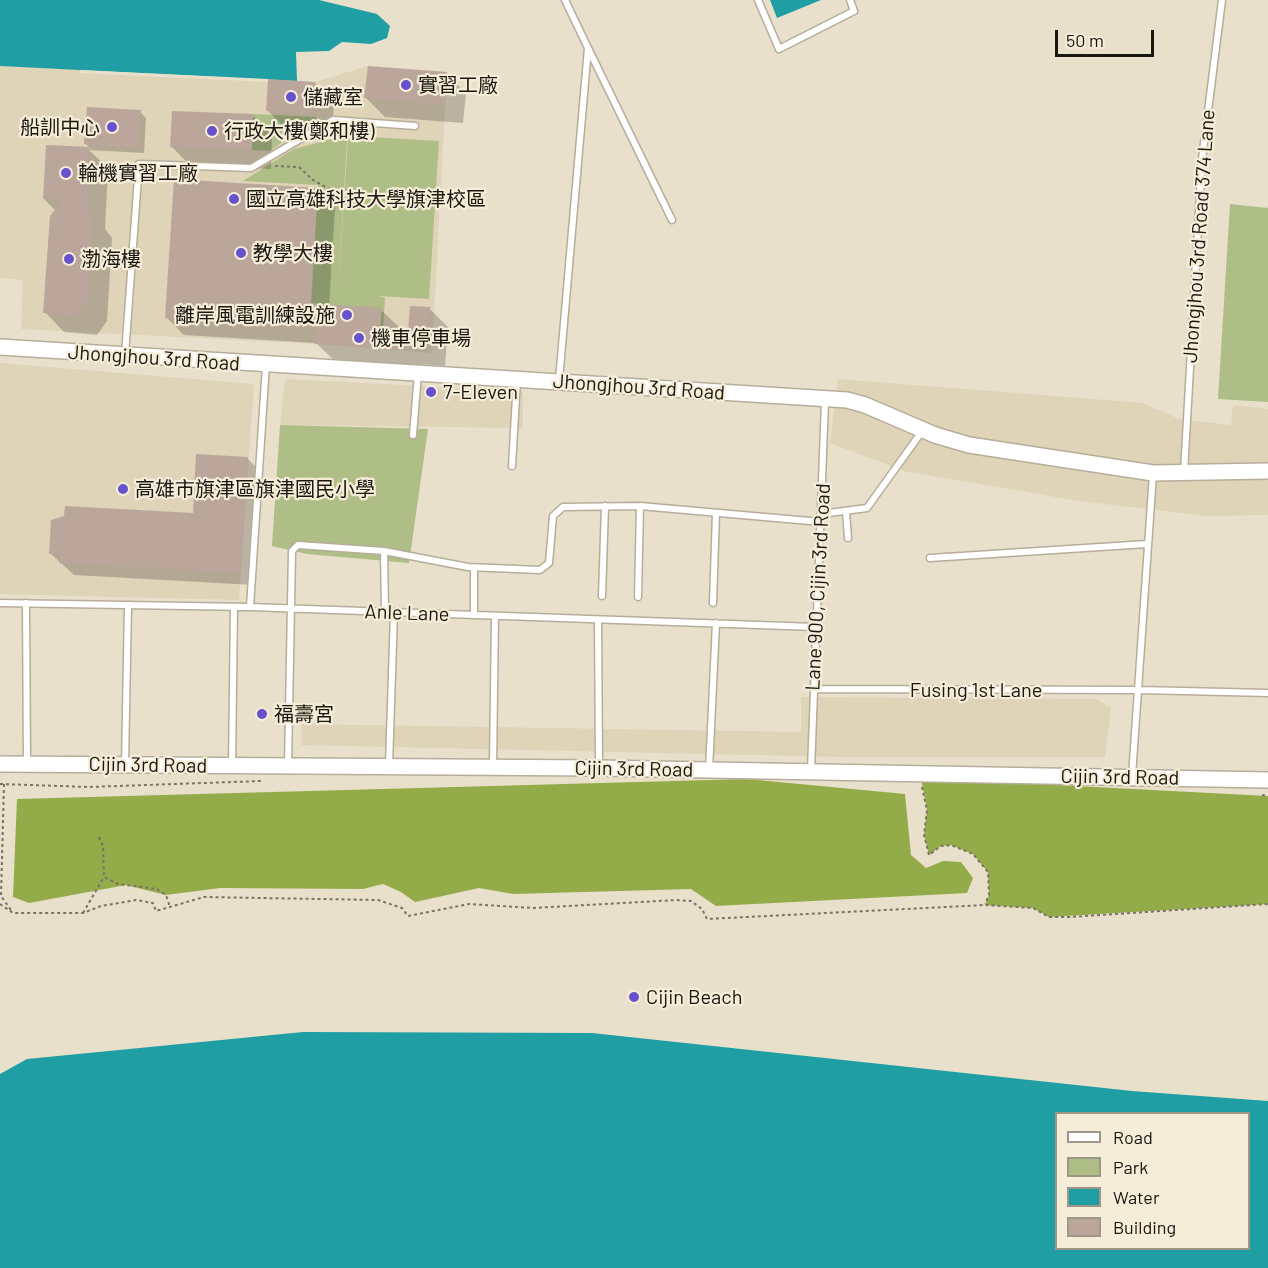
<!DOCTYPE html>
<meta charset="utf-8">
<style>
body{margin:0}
#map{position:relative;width:1268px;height:1268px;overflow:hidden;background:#e9e0cc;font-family:Barlow,sans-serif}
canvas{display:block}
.legend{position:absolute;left:1055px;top:1112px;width:195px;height:138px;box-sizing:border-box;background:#f6edd9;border:2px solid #9e9788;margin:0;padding:8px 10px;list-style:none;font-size:18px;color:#19160f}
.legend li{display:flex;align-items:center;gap:12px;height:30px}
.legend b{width:30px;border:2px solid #9e9788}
.scale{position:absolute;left:1055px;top:30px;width:99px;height:27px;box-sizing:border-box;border:3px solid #19160f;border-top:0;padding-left:8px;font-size:18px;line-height:21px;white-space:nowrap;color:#19160f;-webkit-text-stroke:4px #f6edd9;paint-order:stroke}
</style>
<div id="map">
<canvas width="1268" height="1268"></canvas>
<ul class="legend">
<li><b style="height:8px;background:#fff"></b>Road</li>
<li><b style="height:16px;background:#aebe86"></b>Park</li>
<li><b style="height:16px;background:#1f9ea4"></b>Water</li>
<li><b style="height:16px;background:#bba69c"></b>Building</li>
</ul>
<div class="scale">50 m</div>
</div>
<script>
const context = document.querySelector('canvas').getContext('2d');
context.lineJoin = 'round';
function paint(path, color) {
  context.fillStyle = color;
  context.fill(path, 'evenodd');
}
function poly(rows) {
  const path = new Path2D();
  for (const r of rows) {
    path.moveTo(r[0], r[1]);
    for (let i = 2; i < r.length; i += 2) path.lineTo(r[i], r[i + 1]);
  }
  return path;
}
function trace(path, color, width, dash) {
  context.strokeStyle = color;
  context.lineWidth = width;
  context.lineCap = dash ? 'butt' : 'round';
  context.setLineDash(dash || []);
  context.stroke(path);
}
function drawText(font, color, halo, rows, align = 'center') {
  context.font = font + ' Barlow,"Noto Sans TC",sans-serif';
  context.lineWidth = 4.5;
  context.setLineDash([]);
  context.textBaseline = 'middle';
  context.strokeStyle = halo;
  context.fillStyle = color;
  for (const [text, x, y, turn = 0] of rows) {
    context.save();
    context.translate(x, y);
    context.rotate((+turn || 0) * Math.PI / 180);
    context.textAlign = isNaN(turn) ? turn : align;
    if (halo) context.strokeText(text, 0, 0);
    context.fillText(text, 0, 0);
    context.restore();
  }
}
const built = poly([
 [0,66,315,82,368,66,447,72,432,353,315,344,21,329,23,280,0,278],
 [0,363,254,384,239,600,0,594],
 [285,379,523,391,523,428,280,425],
 [838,379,1143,403,1179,419,1231,425,1233,405,1268,409,1268,515,1207,516,1079,501,904,471,830,443],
 [801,697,1097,699,1111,708,1105,757,844,757,301,745,302,724,801,732]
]);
const green = poly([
 [253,114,317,117,270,151,252,150],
 [348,136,439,141,429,299,379,296,385,298,383,328,310,324,318,185,243,181,294,149,332,139,347,140,338,295],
 [1230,204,1268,208,1268,402,1218,399],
 [280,425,428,429,409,563,307,554,272,546]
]);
const forest = poly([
 [921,778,1268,796,1268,904,1049,917,1033,908,985,905,989,895,988,872,973,854,951,845,941,846,929,855,924,835,927,810],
 [747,779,905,794,911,855,926,868,943,861,961,862,973,878,967,893,716,906,691,889,513,894,479,888,415,902,401,892,383,884,363,889,220,888,166,895,126,885,29,903,13,897,17,799]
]);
const water = poly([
 [0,0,319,0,377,14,390,26,387,38,371,44,342,42,329,51,296,52,297,81,0,66],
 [770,0,821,0,777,18],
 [303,1032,592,1033,1132,1091,1268,1101,1268,1268,0,1268,0,1074,27,1059],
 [1056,1114,1248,1114,1248,1248,1056,1248]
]);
const pier = poly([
 [80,70,268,79,268,82,80,73]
]);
const shadow = poly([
 [446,74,466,93,463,123,385,117,365,97],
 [315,83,334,103,332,133,287,130,268,111],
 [140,112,146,118,144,153,89,150,108,168,105,229,112,238,107,321,97,335,64,332,45,312,56,211,44,199,47,147,91,149,86,144],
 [253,116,272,135,271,169,191,166,172,147],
 [317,189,335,207,329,306,381,310,399,327,398,333,409,334,430,309,448,327,445,366,420,364,420,367,335,361,316,343,184,335,166,317],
 [247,458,260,471,254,585,74,575,50,553,194,515]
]);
const building = poly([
 [368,66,447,72,444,104,364,98],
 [268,79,315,82,313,114,266,111],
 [87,107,141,110,138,148,84,144],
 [172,111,253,114,252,150,170,147],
 [46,145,89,147,86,208,93,217,88,301,77,316,43,313,50,216,62,200,43,199],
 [174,179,318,188,310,303,382,308,380,330,408,332,410,306,430,307,428,348,403,347,402,350,315,344,316,327,165,318],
 [196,454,248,457,241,573,59,563,60,554,49,554,51,520,64,516,65,506,193,513]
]);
const path = poly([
 [275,166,299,167,313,180,331,190,343,202],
 [0,784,89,787,261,781],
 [4,784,1,896,11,910],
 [922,787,927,810,924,835,929,855,941,846,951,845,973,854,988,872,989,895,985,904],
 [1262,795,1268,796],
 [99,837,103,846,104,877,118,884,157,889,166,895,170,907],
 [0,904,13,913,83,913,101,906,136,900,153,903,156,911,204,897,378,900,402,908,408,916,469,904,533,908,676,900,691,901,702,909,707,919,985,905,1033,908,1049,917,1070,917,1268,904],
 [83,913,104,877]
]);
const service = poly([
 [758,0,779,49,854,11,850,0],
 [588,48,672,220],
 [125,355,139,164,251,168,333,120,415,126],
 [559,380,588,48,565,0],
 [413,435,418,373],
 [512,466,517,380],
 [1184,472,1202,159,1222,0],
 [846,512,848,538],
 [821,514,867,508,923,430],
 [384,551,385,612],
 [930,558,1147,544],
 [602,596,605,506],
 [638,597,640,506],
 [0,603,250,607,815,627],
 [26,603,27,764],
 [713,603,716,513],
 [250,607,266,365],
 [474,615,474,568],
 [598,620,599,766],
 [813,689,1140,690,1268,693],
 [125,764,128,605],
 [232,765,234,607],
 [288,765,292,551,298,545,384,551,468,567,540,570,549,563,553,516,563,507,640,506,821,522],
 [389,765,394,612],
 [493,765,495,616],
 [709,770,716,623],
 [811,770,825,401],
 [1132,776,1153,474]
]);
const tertiary = poly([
 [0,347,847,400,865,405,935,435,969,445,1153,473,1268,471],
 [0,764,599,768,1268,780]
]);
const markers = [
 [406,85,6,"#6752cb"],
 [291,97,6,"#6752cb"],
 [112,127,6,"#6752cb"],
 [212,131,6,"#6752cb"],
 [66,173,6,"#6752cb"],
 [234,199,6,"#6752cb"],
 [241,253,6,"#6752cb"],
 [69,259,6,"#6752cb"],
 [347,315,6,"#6752cb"],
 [359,338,6,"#6752cb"],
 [431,392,6,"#6752cb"],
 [123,489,6,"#6752cb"],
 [262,714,6,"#6752cb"],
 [634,997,6,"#6752cb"]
];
const poiNames = [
 ["實習工廠",418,85],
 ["儲藏室",303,97],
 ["船訓中心",100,127,"right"],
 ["行政大樓(鄭和樓)",224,131],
 ["輪機實習工廠",78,173],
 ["國立高雄科技大學旗津校區",246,199],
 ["教學大樓",253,253],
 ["渤海樓",81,259],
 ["離岸風電訓練設施",335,315,"right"],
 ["機車停車場",371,338],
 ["7-Eleven",443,392],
 ["高雄市旗津區旗津國民小學",135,489],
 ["福壽宮",274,714],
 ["Cijin Beach",646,997]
];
const streetNames = [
 ["Jhongjhou 3rd Road 374 Lane",1199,236,-86],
 ["Jhongjhou 3rd Road",154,358,4],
 ["Jhongjhou 3rd Road",639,387,4],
 ["Lane 900, Cijin 3rd Road",818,587,-87],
 ["Anle Lane",407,613,2],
 ["Fusing 1st Lane",976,690],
 ["Cijin 3rd Road",148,765,1],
 ["Cijin 3rd Road",634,769,1],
 ["Cijin 3rd Road",1120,777,1]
];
paint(built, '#dfd3b8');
paint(green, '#aebe86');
paint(forest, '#94ab49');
paint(water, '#1f9ea4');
paint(pier, '#e9e0cc');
paint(shadow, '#0003');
paint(building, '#bba69c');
trace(service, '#b6ad9a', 9);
trace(tertiary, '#b6ad9a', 18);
trace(path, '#787366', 2, [3, 3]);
trace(service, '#fff', 6);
trace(tertiary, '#fff', 15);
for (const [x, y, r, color] of markers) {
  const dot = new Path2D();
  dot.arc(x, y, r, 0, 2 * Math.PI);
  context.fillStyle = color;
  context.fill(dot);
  trace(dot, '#f6edd9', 2);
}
drawText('20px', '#19160f', '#f6edd9', poiNames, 'left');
drawText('20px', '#19160f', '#f6edd9', streetNames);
</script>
